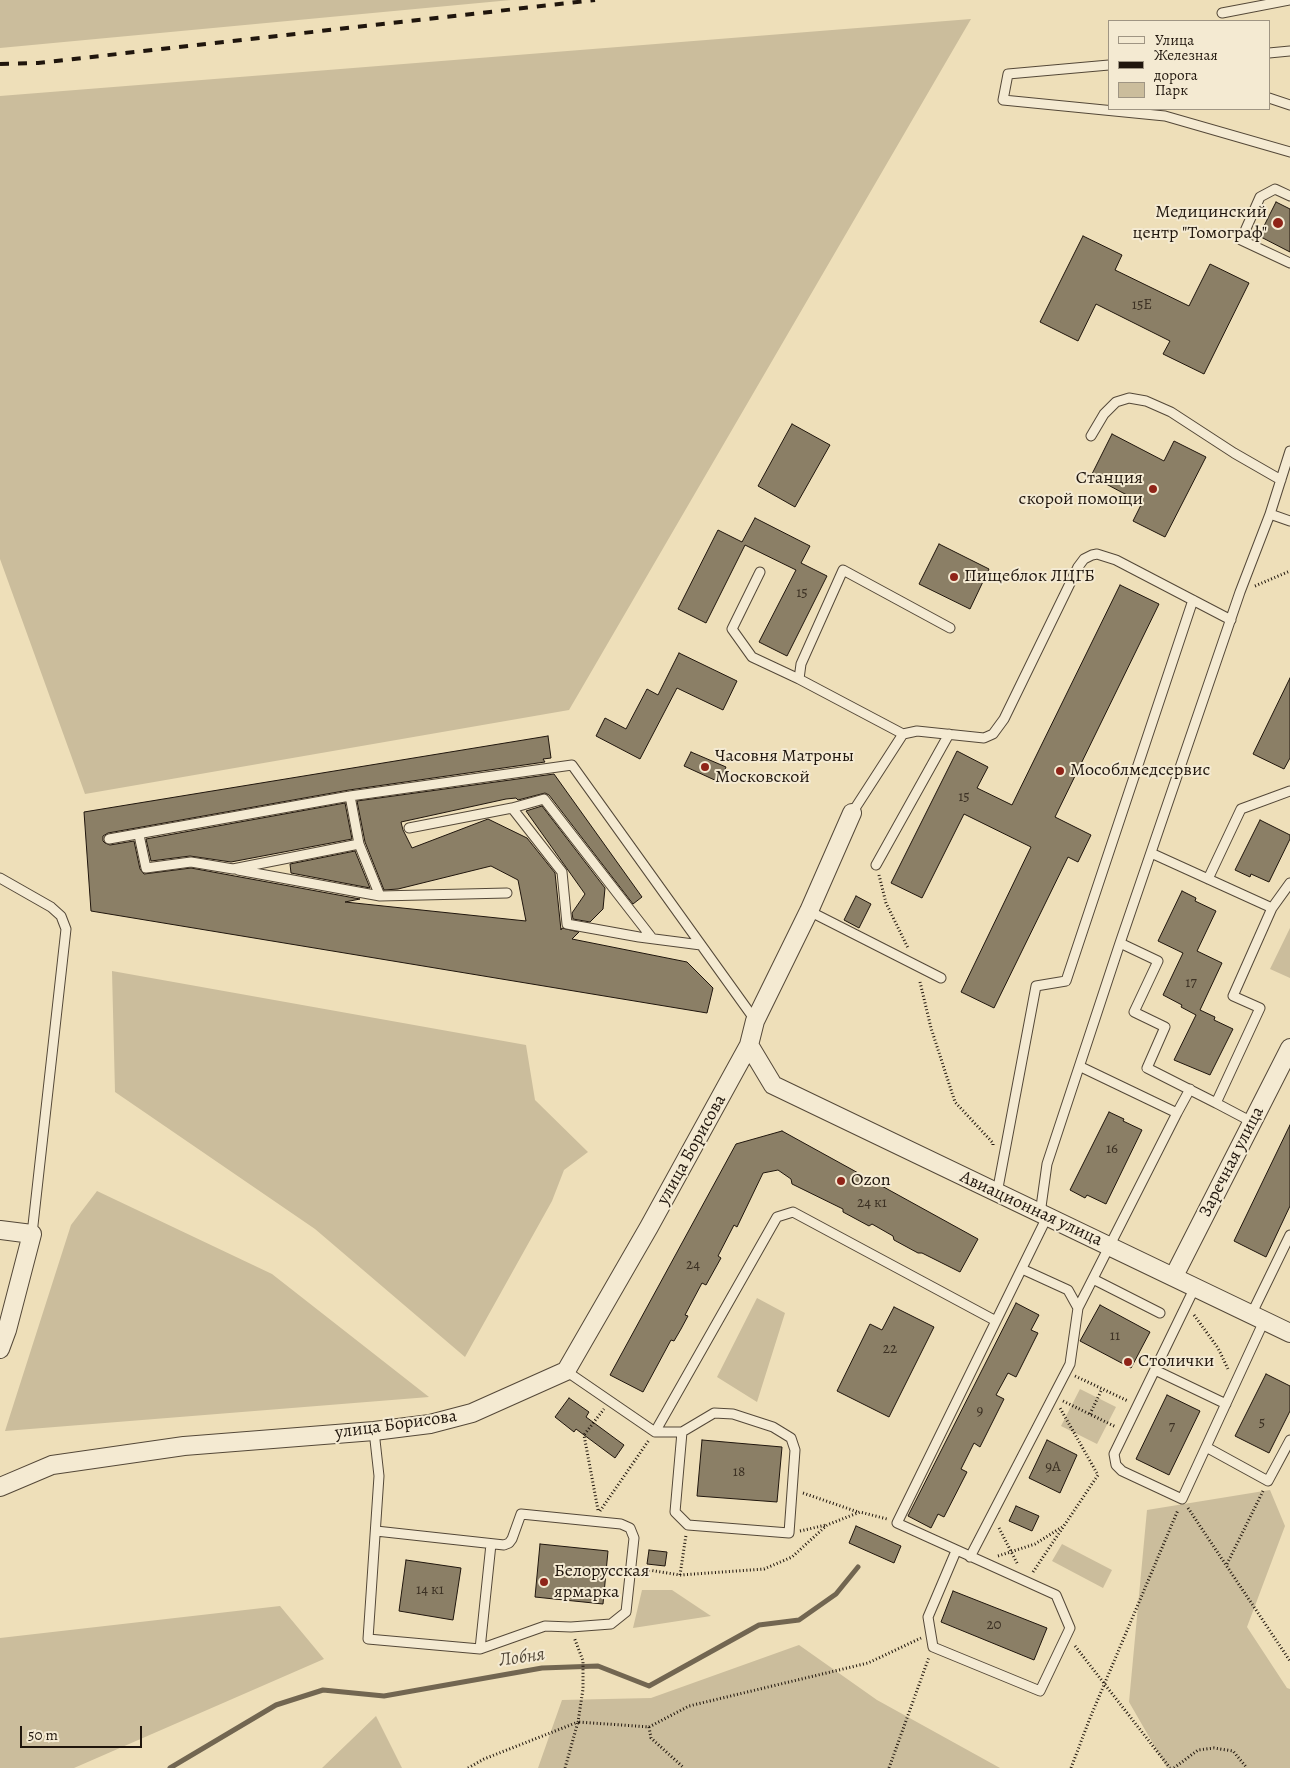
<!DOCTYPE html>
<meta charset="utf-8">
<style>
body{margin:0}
#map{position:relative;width:1290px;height:1768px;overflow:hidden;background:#eedfb9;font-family:Alegreya,serif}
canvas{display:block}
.legend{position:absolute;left:1108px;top:20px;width:162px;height:90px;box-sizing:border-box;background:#f4ead2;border:1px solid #9f9583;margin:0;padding:6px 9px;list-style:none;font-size:15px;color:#20160d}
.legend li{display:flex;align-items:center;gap:10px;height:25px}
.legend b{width:25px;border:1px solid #9f9583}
.scale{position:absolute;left:20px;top:1726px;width:122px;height:22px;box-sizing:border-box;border:2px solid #20160d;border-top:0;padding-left:6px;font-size:15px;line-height:18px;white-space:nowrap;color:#20160d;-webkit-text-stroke:4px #f4ead2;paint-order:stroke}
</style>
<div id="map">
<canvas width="1290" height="1768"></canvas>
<ul class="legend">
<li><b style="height:6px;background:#f4ead2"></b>Улица</li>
<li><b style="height:6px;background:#20160d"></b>Железная дорога</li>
<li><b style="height:14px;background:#cbbd9c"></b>Парк</li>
</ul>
<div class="scale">50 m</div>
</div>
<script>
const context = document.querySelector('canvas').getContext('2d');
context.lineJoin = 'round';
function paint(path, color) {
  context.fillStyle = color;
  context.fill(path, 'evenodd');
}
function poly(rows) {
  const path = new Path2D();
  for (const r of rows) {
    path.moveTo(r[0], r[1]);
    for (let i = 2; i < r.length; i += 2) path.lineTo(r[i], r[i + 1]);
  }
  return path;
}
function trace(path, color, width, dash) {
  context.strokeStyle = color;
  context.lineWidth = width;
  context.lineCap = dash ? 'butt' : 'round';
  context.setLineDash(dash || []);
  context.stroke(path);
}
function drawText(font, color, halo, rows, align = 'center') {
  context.font = font + ' Alegreya,serif';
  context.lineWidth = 4;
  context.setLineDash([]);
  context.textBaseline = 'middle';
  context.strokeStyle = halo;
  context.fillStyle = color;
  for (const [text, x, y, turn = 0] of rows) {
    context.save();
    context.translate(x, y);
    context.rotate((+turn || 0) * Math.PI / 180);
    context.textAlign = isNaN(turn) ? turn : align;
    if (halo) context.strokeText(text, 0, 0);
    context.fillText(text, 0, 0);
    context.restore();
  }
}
const green = poly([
 [0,0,511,0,0,48],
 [971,19,569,710,85,794,0,559,0,96],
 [1290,928,1290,978,1270,969],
 [112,971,526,1045,535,1100,588,1152,564,1170,552,1201,465,1357,315,1229,115,1092],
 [97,1191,272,1274,429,1397,5,1431,71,1225],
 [757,1298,785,1313,757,1402,717,1377],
 [1080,1389,1116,1407,1097,1444,1061,1426],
 [1270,1490,1285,1526,1247,1627,1287,1688,1290,1689,1290,1768,1167,1768,1129,1702,1147,1510],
 [1062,1544,1112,1570,1103,1588,1052,1561],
 [642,1590,672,1590,711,1616,633,1628],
 [280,1606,324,1659,74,1768,0,1768,0,1638],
 [799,1645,877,1700,1000,1768,538,1768,562,1700,651,1698],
 [376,1716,402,1768,322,1768]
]);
const stream = poly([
 [170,1768,276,1705,323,1690,384,1696,542,1668,598,1666,649,1686,759,1625,799,1620,836,1594,858,1567]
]);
const building = poly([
 [1276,202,1290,209,1290,252,1259,236,1276,202],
 [1083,236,1122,255,1115,270,1189,306,1210,264,1249,283,1204,374,1163,354,1170,341,1096,304,1078,341,1040,322,1083,236],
 [792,424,830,445,795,507,758,486,792,424],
 [1112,434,1164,461,1174,441,1206,457,1165,537,1133,521,1142,503,1091,476,1112,434],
 [755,518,810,546,801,563,827,576,787,656,759,642,796,570,745,545,706,623,678,609,718,530,742,542,755,518],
 [939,544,989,569,970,609,919,584,939,544],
 [1120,585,1159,604,1055,817,1091,835,1078,862,1068,857,994,1008,961,992,1031,847,964,814,922,898,891,883,957,751,988,767,977,788,1012,805,1120,585],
 [679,653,737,681,723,710,677,688,640,759,596,736,605,718,626,729,647,689,658,695,679,653],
 [1290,678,1290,758,1284,769,1253,754,1290,678],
 [548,736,551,758,543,759,545,762,349,790,108,833,103,836,103,841,105,843,110,845,134,841,140,869,144,874,191,868,360,899,345,902,526,921,518,880,491,866,398,889,384,890,365,842,357,801,554,774,642,897,633,904,549,795,545,793,518,800,516,798,506,799,401,822,403,830,412,848,488,819,527,838,555,873,561,930,562,928,579,932,572,939,687,962,713,988,707,1013,91,911,84,812,548,736],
 [691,752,726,767,719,782,684,766,691,752],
 [345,803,352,839,231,862,190,856,151,861,146,839,345,803],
 [542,806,605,888,603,909,590,922,573,919,572,913,585,894,526,811,542,806],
 [1260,820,1290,835,1290,839,1269,882,1251,874,1250,877,1235,870,1260,820],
 [355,851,370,888,291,873,290,864,355,851],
 [1182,891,1196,898,1195,901,1216,911,1197,951,1222,963,1200,1010,1215,1017,1214,1020,1233,1029,1210,1075,1174,1060,1196,1015,1181,1007,1182,1005,1163,995,1183,953,1158,941,1182,891],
 [856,896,871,904,859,928,844,920,856,896],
 [1109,1112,1124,1119,1123,1121,1142,1130,1106,1204,1087,1195,1085,1198,1070,1190,1109,1112],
 [1290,1125,1290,1206,1266,1257,1234,1241,1290,1125],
 [782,1131,978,1239,960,1272,922,1253,918,1253,894,1240,893,1236,872,1224,869,1226,843,1212,843,1209,792,1184,791,1179,778,1170,763,1173,737,1227,734,1225,718,1256,721,1258,706,1285,702,1283,685,1315,688,1316,681,1329,674,1341,671,1340,643,1392,610,1375,736,1144,782,1131],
 [1016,1303,1039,1315,1031,1330,1038,1333,1016,1377,1008,1373,996,1395,1004,1399,980,1447,974,1443,961,1469,967,1472,944,1517,938,1514,931,1528,908,1516,1016,1303],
 [1100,1305,1150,1332,1131,1368,1080,1341,1100,1305],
 [894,1307,934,1327,889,1417,837,1391,870,1324,882,1330,894,1307],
 [1266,1374,1290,1386,1290,1411,1269,1453,1235,1436,1266,1374],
 [1167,1395,1200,1411,1169,1475,1136,1459,1167,1395],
 [569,1398,589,1412,586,1417,624,1445,615,1458,576,1429,574,1432,555,1417,569,1398],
 [702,1440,782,1447,777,1502,697,1496,702,1440],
 [1047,1440,1077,1455,1060,1493,1029,1478,1047,1440],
 [1016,1506,1039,1516,1032,1531,1009,1521,1016,1506],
 [856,1526,901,1546,894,1563,849,1543,856,1526],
 [540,1544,608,1551,603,1604,535,1597,540,1544],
 [649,1550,667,1552,665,1566,647,1564,649,1550],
 [406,1560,461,1568,453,1620,399,1611,406,1560],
 [953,1591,1047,1628,1034,1660,941,1622,953,1591]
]);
const path = poly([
 [1255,586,1290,571],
 [879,875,886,903,908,948],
 [920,982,931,1028,955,1102,993,1143,993,1146],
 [1194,1315,1218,1348,1228,1369],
 [1075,1376,1128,1401],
 [1063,1401,1116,1427],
 [1090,1414,1102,1389],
 [803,1493,858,1512],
 [1188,1508,1290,1661],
 [598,1510,584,1435,604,1409],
 [600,1511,649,1440],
 [999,1528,1018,1565],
 [800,1531,826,1525],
 [998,1556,1035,1544,1062,1527],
 [1227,1564,1263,1491],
 [642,1569,680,1575,764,1569,792,1557,827,1525,860,1512,887,1519],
 [1033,1572,1098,1475,1060,1408],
 [680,1575,686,1535],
 [1075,1646,1170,1768],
 [649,1727,651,1738,684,1768],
 [468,1768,484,1759,578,1722,583,1689,583,1661,574,1637],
 [565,1768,578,1722,649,1727,689,1706,868,1663,921,1638],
 [889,1768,929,1657],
 [1071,1768,1090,1718,1178,1510],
 [1174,1768,1198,1750,1214,1748,1233,1751,1247,1768]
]);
const lane = poly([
 [1222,13,1290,0],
 [1269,53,1290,51],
 [1109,65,1008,74,1003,100,1165,116,1290,152],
 [1269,98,1290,105],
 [1290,196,1275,189,1260,197,1241,240,1290,263],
 [1091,436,1104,414,1116,402,1129,398,1146,401,1171,412,1234,453,1281,480],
 [1270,514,1290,451],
 [760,572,732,629,752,657,799,679,903,734],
 [799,679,801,664,843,570,950,628],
 [512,808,544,799,652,938],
 [852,813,903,734,917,731,984,738,993,734,1004,719,1078,567,1084,559,1092,555,1097,554,1116,560,1231,620],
 [409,828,512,808,562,872,567,924,639,937,701,945],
 [139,835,146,868,191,862,233,869,359,844,350,796],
 [109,839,350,796,572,765,755,1020],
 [1151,853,1272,908],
 [876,865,949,734],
 [238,870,380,896,359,844],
 [0,878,51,907,61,916,66,929,32,1234],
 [1208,879,1241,809,1290,791],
 [380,896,507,893],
 [809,911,941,978],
 [1120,943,1158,961,1134,1012,1165,1027,1147,1068,1216,1103,1260,1008,1233,996,1272,908,1290,883],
 [1216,1103,1252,1122],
 [1177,1113,1190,1089],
 [997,1193,1036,986,1066,981,1193,600],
 [1040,1214,1047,1164,1120,943,1240,592,1270,514,1290,521],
 [1022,1269,1068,1290,1078,1308],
 [1093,1279,1160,1313],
 [1195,1287,1114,1454,1116,1465,1122,1471,1182,1499,1264,1321],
 [1251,1315,1290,1235],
 [1155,1370,1226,1404],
 [566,1371,655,1432,682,1432,714,1413,733,1414,773,1427,791,1438,795,1450,789,1533,688,1525,675,1512,682,1432],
 [374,1431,379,1476,368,1639,480,1649,545,1626,571,1627,611,1624,626,1612,634,1538,630,1528,621,1524,521,1514,512,1539,509,1543,504,1545,376,1531],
 [655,1432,777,1217,793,1212,996,1321],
 [1206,1447,1268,1481,1290,1440],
 [956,1551,928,1617,933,1647,1040,1691,1070,1628,1056,1595,897,1523,1047,1217],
 [970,1557,1070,1364,1078,1308,1177,1113,1081,1067],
 [480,1649,491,1544]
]);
const street = poly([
 [852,813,809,911,755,1021,749,1045,773,1085,1290,1333],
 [0,1230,32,1234,7,1330,0,1349],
 [1174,1276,1290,1048],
 [0,1487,52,1465,184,1446,374,1431,430,1424,472,1413,566,1371,649,1227,749,1045]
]);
const rail = poly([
 [0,64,38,63,595,0]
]);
const markers = [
 [1278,223,6,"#8f2418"],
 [1153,489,5,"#8f2418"],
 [954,577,5,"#8f2418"],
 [705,767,5,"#8f2418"],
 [1060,771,5,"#8f2418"],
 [841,1181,5,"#8f2418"],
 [1128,1362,5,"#8f2418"],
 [544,1582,5,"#8f2418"]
];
const numberNames = [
 ["15Е",1142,305],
 ["15",802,593],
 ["15",964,797],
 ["17",1191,983],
 ["16",1112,1149],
 ["24 к1",872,1203],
 ["24",693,1265],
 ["11",1115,1336],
 ["22",890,1349],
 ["9",980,1411],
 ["5",1262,1423],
 ["7",1172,1427],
 ["9А",1053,1467],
 ["18",739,1472],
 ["14 к1",430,1590],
 ["20",994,1625]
];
const poiNames = [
 ["Медицинский",1267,213,"right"],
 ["центр \"Томограф\"",1267,234,"right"],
 ["Станция",1143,479,"right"],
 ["скорой помощи",1143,500,"right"],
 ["Пищеблок ЛЦГБ",964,577],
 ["Часовня Матроны",715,757],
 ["Московской",715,778],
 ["Мособлмедсервис",1070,771],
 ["Ozon",851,1181],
 ["Столички",1138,1362],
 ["Белорусская",554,1572],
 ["ярмарка",554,1593]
];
const streetNames = [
 ["улица Борисова",692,1150,-61],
 ["Заречная улица",1232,1162,-63],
 ["Авиационная улица",1031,1209,25],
 ["улица Борисова",396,1425,-8]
];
const waterNames = [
 ["Лобня",522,1658,-8]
];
paint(green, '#cbbd9c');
trace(stream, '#726651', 5);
paint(building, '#8b7f66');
trace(building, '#20160d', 1);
trace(lane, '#544838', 11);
trace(street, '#544838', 20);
trace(path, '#20160d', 3, [1, 2.5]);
trace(lane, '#f4ead2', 9);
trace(street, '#f4ead2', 18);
trace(rail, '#20160d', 4, [9, 9]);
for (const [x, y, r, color] of markers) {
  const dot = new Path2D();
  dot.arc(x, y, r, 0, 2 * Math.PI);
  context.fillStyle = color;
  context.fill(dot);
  trace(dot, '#f4ead2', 2);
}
drawText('15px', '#3b3023', null, numberNames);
drawText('18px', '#20160d', '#f4ead2', poiNames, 'left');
drawText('18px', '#20160d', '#f4ead2', streetNames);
drawText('italic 19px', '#564b3b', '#f4ead2', waterNames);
</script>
